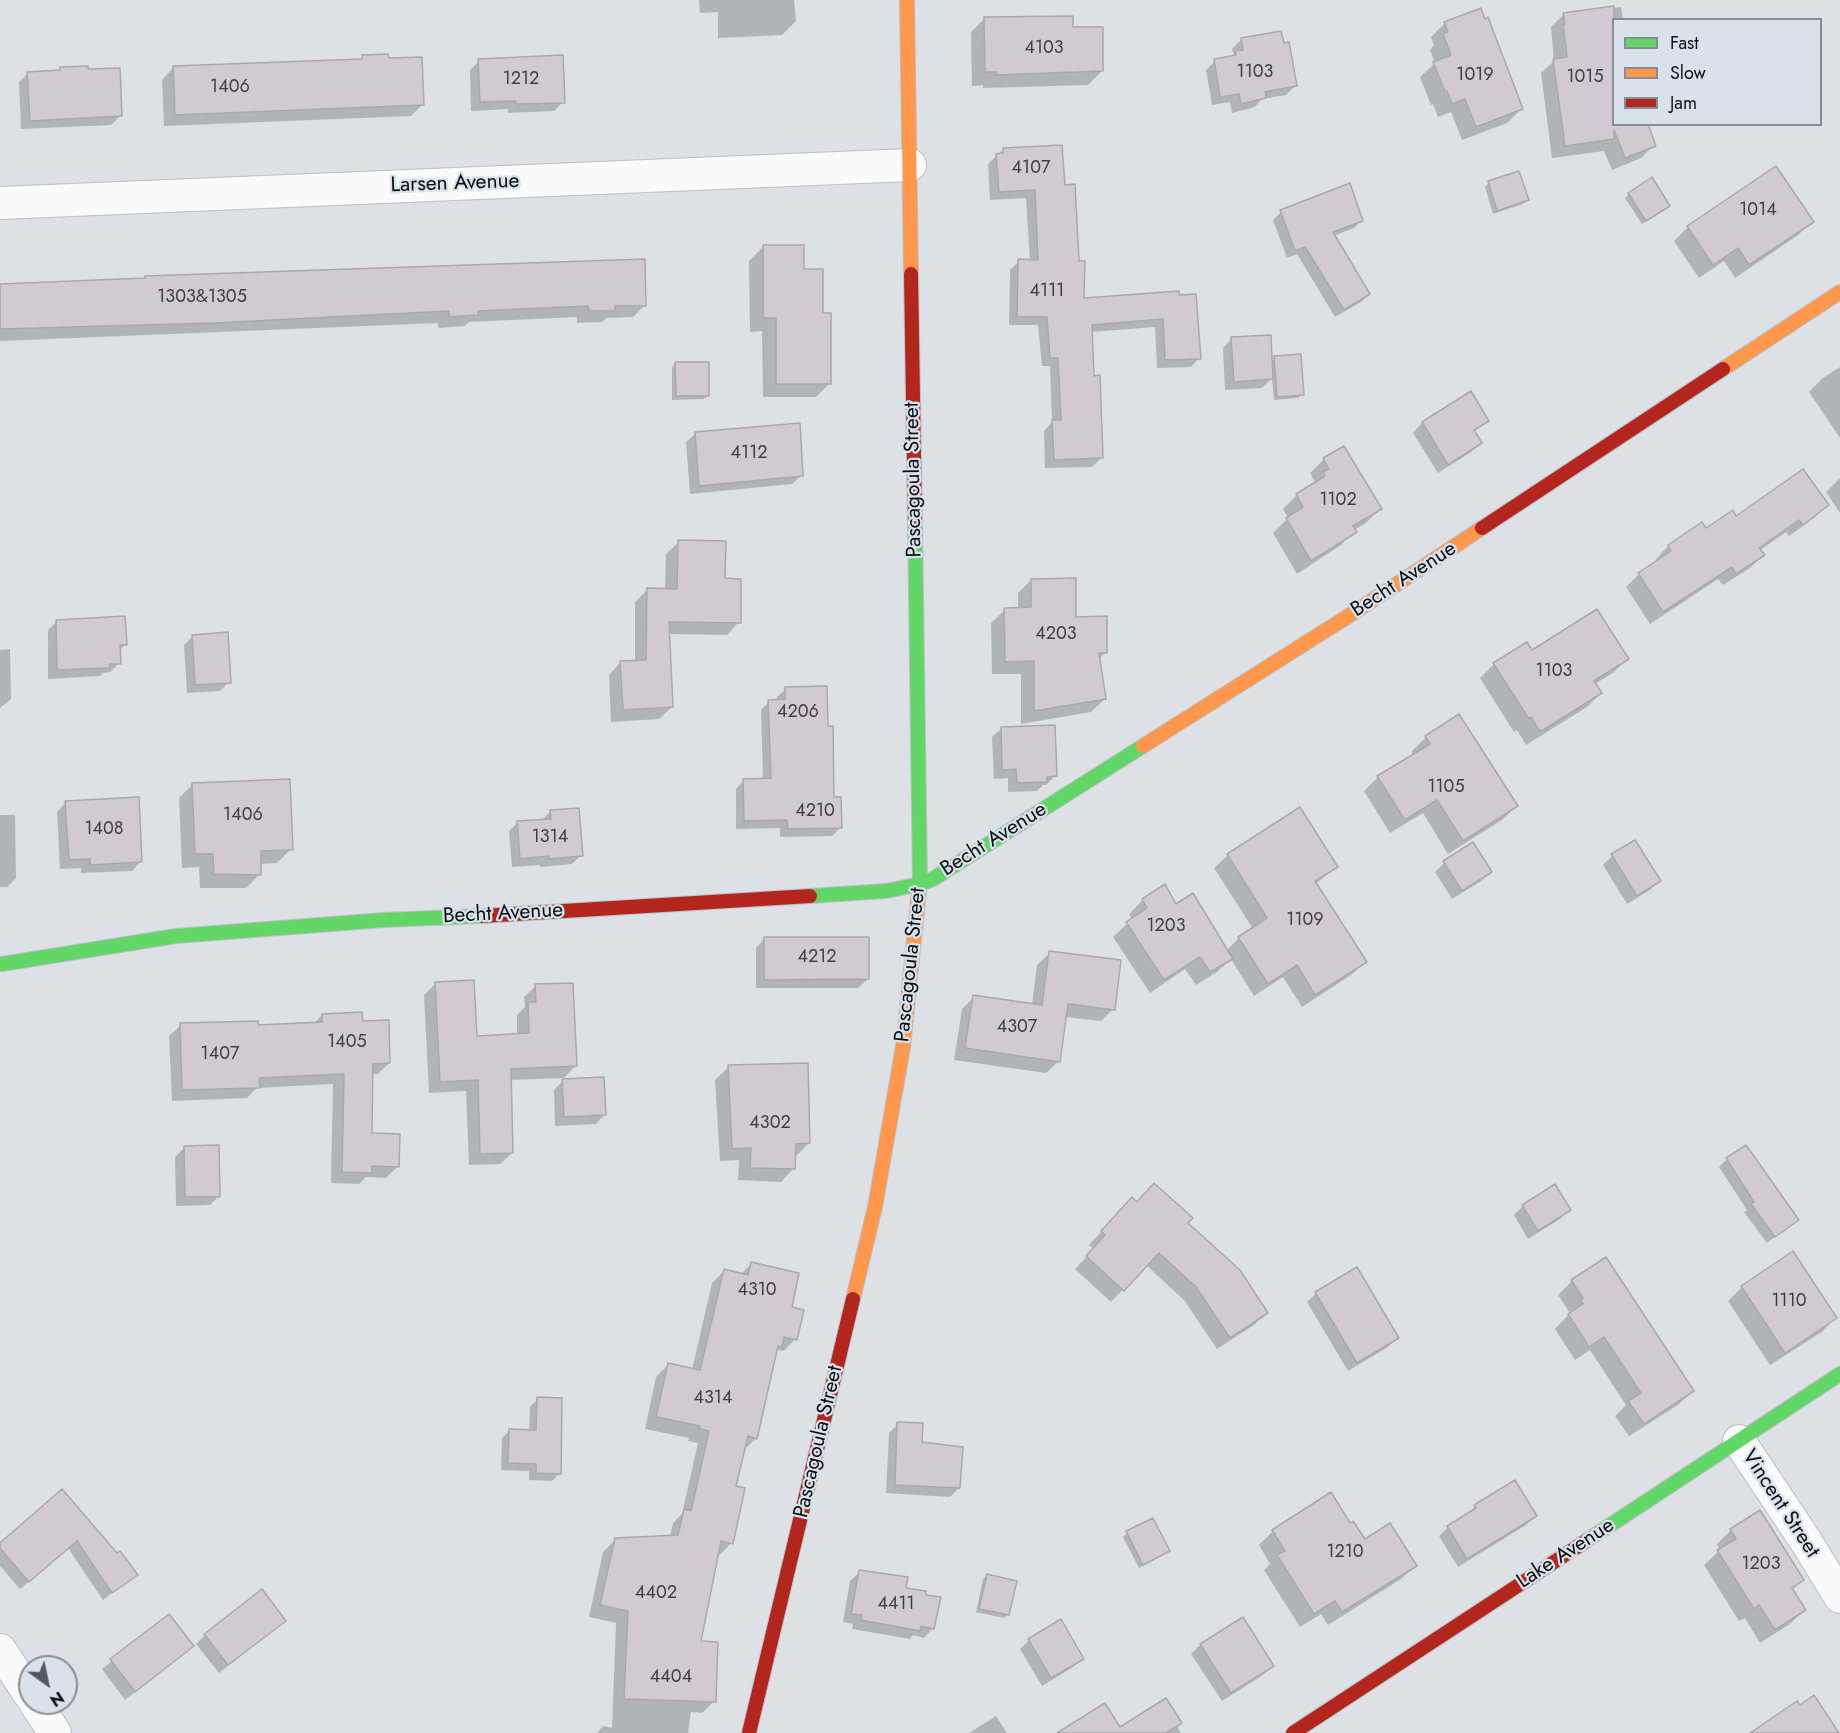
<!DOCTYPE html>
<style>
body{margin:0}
#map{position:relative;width:1840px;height:1733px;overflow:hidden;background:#dde1e6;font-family:Jost,sans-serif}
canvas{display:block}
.legend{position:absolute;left:1612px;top:18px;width:210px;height:108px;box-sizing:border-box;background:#d9e1ea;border:2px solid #878d93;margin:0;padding:8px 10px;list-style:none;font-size:18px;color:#0b0e11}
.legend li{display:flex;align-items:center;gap:12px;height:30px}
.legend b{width:30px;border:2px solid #878d93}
.north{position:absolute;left:18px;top:1655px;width:60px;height:60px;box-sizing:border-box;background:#d9e1ea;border:2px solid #878d93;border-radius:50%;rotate:147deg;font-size:16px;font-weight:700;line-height:24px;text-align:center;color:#0b0e11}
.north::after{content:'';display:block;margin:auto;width:21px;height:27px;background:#54585c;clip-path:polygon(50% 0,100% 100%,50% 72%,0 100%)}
</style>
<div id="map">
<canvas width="1840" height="1733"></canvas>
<ul class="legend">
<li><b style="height:8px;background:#63d668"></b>Fast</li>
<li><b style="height:8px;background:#ff974d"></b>Slow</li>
<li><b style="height:8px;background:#b3261e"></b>Jam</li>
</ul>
<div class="north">N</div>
</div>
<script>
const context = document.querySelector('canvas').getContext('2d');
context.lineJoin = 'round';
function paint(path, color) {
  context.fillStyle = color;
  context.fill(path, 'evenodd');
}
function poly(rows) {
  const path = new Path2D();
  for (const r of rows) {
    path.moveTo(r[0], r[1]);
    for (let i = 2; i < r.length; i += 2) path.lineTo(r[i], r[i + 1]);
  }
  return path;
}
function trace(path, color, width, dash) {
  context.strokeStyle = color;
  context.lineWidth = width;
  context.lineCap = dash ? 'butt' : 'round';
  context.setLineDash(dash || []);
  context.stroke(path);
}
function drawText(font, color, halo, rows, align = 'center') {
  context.font = font + ' Jost,sans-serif';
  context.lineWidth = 4.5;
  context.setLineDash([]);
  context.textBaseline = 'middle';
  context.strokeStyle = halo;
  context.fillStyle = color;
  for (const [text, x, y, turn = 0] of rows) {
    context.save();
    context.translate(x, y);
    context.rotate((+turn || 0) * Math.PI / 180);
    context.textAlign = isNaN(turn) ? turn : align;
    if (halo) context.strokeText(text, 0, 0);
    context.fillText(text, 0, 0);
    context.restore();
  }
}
const shadow = poly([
 [699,0,794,0,796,21,782,35,718,38,718,12,700,13],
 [1621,7,1623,20,1614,20,1614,124,1654,145,1641,158,1612,170,1604,151,1552,158,1541,73,1554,61,1551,27,1564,14],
 [985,18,1071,28,1102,71,1088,85,983,88,983,85,972,86,971,32],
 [1445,23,1521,109,1507,123,1462,140,1451,112,1438,117,1433,104,1431,105,1420,77,1435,63,1430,50,1434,45,1431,37],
 [1242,39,1295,86,1286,95,1262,99,1255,107,1232,113,1230,102,1212,105,1206,70,1215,61,1231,58,1234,55,1232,49],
 [363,57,423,104,411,116,164,126,162,80,173,68,359,61],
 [479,61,563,102,554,111,508,113,508,109,471,111,470,70],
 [61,68,120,116,111,125,21,129,19,82,28,73,58,72],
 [1003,150,1063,187,1078,262,1082,300,1178,292,1199,358,1191,367,1157,368,1155,327,1091,332,1093,377,1101,458,1092,467,1045,468,1044,431,1052,422,1050,366,1042,366,1038,325,1009,325,1010,270,1019,261,1030,261,1026,198,990,200,988,164],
 [1775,168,1812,222,1798,235,1735,278,1724,261,1699,278,1674,241,1688,227],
 [1489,183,1527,200,1523,204,1493,214,1485,187],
 [1629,194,1664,210,1642,224,1625,198],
 [1281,212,1362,220,1354,228,1333,236,1369,294,1361,302,1335,317,1297,254,1287,258,1273,220],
 [763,247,803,271,822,315,830,383,816,397,763,397,762,331,750,332,749,261],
 [0,285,645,305,633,317,607,318,602,322,577,323,577,317,469,322,464,326,438,328,438,323,0,341],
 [1232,338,1270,363,1275,358,1302,394,1298,398,1274,400,1272,378,1262,388,1225,390,1223,348],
 [676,363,708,395,704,399,672,400,672,367],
 [1840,367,1840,438,1809,392,1823,378],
 [1470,393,1487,420,1474,432,1481,443,1471,452,1438,473,1413,433,1422,423],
 [696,433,802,475,792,484,690,494,686,442],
 [1324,459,1380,509,1366,523,1354,530,1341,545,1297,574,1273,533,1288,518,1283,509,1297,495,1315,482,1310,473],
 [1840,478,1840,513,1826,492],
 [1827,505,1814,518,1789,536,1786,532,1759,551,1763,555,1750,568,1723,585,1718,579,1650,624,1626,587,1639,574,1658,562,1656,559,1668,546,1702,525,1705,531,1736,518],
 [679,542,724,580,739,622,727,635,668,634,672,707,659,719,611,722,609,675,621,662,635,662,635,602,647,590,665,590,666,554],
 [1031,580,1075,619,1106,652,1098,660,1105,699,1091,712,1021,724,1021,674,992,674,991,623,1005,610,1018,609,1018,593],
 [57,621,126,644,119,651,119,663,110,672,103,673,100,676,48,679,48,630],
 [193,636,229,682,220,691,187,693,184,645],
 [10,649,11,699,0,708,0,650],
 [1532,652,1627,659,1613,673,1595,684,1601,693,1587,707,1526,745,1517,730,1514,732,1480,678,1494,664],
 [786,689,832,798,841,827,832,836,780,837,780,828,736,829,736,789,744,780,763,780,761,710,769,702,777,701,777,697],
 [1002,728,1055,776,1046,785,1043,785,1037,791,1008,792,1008,778,994,779,992,737],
 [1426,737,1516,806,1502,820,1448,854,1423,813,1390,833,1364,791,1378,777,1414,755,1412,751],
 [193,784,291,849,277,863,260,864,260,874,246,888,200,888,199,867,182,868,179,798],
 [66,802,141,861,132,871,81,873,81,868,60,869,57,812],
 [550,812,581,855,572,864,540,867,540,865,512,867,509,831,518,822,541,821],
 [0,815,15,815,16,878,7,887,0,887],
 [1635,842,1659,881,1650,890,1627,904,1603,865,1612,856],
 [1473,844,1490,872,1481,881,1452,899,1435,872,1444,863],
 [1228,855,1336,867,1316,884,1365,962,1351,975,1302,1007,1283,977,1254,996,1231,959,1217,972,1196,985,1185,969,1150,993,1113,937,1132,919,1129,914,1143,900,1176,906,1226,951,1239,938,1253,929,1214,868],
 [765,938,868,979,858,988,756,988,756,948],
 [1050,953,1113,1009,1101,1021,1065,1017,1059,1061,1046,1073,954,1060,962,1009,974,997,1032,1005,1037,965],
 [436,983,476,1037,517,1035,517,1015,525,1007,524,997,536,986,575,1066,564,1078,510,1080,512,1153,500,1164,469,1165,466,1091,429,1093,424,995],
 [322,1015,361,1022,389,1063,378,1074,371,1074,370,1135,397,1167,386,1178,366,1177,359,1184,331,1183,333,1084,257,1088,247,1098,172,1101,169,1036,181,1025,257,1027,314,1024],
 [729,1067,809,1143,796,1156,794,1168,781,1182,738,1180,739,1160,720,1161,715,1080],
 [563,1081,605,1114,596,1124,555,1126,554,1090],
 [1746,1147,1797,1220,1767,1243,1744,1212,1747,1210,1719,1167,1727,1159],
 [184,1148,219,1196,210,1205,176,1206,175,1157],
 [1136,1203,1186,1223,1266,1313,1254,1325,1217,1349,1184,1300,1146,1265,1111,1302,1075,1269,1094,1249,1089,1245,1119,1212],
 [1523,1206,1569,1210,1560,1219,1528,1239,1514,1215],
 [752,1263,790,1308,795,1339,784,1351,777,1350,775,1352,756,1438,744,1450,734,1487,731,1543,720,1555,717,1554,699,1643,714,1701,702,1713,691,1712,688,1733,597,1733,603,1726,612,1728,616,1623,589,1617,603,1552,615,1540,670,1537,673,1523,682,1514,698,1443,688,1441,689,1438,645,1429,656,1377,668,1365,692,1370,712,1283,724,1271,740,1275],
 [1572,1281,1692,1391,1678,1405,1629,1436,1615,1416,1626,1405,1590,1350,1575,1360,1555,1329,1570,1313,1558,1295],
 [1742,1287,1835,1318,1822,1332,1770,1365,1728,1301],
 [1316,1293,1397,1338,1388,1347,1348,1371,1307,1302],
 [538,1399,560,1473,552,1481,529,1480,529,1471,501,1470,502,1438,510,1430,529,1432,530,1407],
 [898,1424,921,1443,959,1488,950,1497,886,1493,889,1433],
 [61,1491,136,1575,103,1600,68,1548,20,1589,0,1566,0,1545],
 [1331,1494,1350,1525,1364,1541,1415,1566,1401,1579,1328,1625,1321,1614,1300,1627,1264,1570,1270,1564,1259,1545,1273,1531],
 [1475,1506,1535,1516,1526,1525,1458,1567,1439,1536,1448,1527,1467,1516],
 [1760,1512,1802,1580,1792,1590,1804,1610,1790,1624,1760,1643,1745,1618,1739,1621,1704,1565,1720,1550,1717,1544,1731,1530],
 [1127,1533,1168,1551,1139,1568,1123,1537],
 [860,1572,905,1589,933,1628,924,1638,913,1635,910,1639,852,1629,853,1624,843,1622,850,1581],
 [987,1575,1008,1614,1004,1618,976,1612,983,1579],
 [169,1616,192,1646,125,1700,102,1669],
 [1242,1619,1272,1666,1263,1675,1222,1701,1191,1654,1200,1645],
 [284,1621,219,1673,196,1644,205,1635],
 [1060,1621,1083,1658,1073,1667,1042,1686,1020,1649,1029,1640],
 [996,1716,1007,1733,969,1733],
 [1177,1726,1181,1733,1071,1733,1120,1729]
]);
const building = poly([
 [1614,6,1614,124,1648,124,1656,146,1625,158,1614,130,1614,139,1565,146,1553,59,1567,57,1563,24,1565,24,1563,13,1614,6],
 [1481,8,1485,19,1488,17,1523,109,1476,127,1465,99,1452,104,1447,91,1445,92,1433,62,1451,55,1443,34,1448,32,1444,22,1481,8],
 [1073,16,1073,27,1103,27,1103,71,996,75,997,72,985,72,984,17,1073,16],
 [1281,31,1284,43,1289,42,1297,86,1265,92,1266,98,1241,104,1239,94,1220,97,1214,59,1236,55,1235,51,1243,50,1241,38,1281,31],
 [388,54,389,58,422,57,424,105,175,115,173,66,362,59,362,55,388,54],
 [563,55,565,103,516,104,516,101,480,102,478,59,563,55],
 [88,66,88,69,120,68,122,116,30,121,27,72,60,70,60,67,88,66],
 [1062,145,1065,185,1075,184,1079,261,1085,261,1084,298,1179,291,1179,295,1196,294,1201,359,1165,360,1163,319,1092,325,1094,376,1100,375,1103,458,1054,460,1052,420,1061,420,1058,358,1050,358,1047,317,1017,317,1018,259,1038,260,1035,190,999,192,996,154,1003,153,1003,148,1062,145],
 [1776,166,1814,222,1749,265,1738,248,1713,265,1687,226,1776,166],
 [1519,171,1529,200,1497,211,1488,181,1519,171],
 [1652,177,1670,206,1646,221,1628,193,1652,177],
 [1350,183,1363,221,1333,232,1370,294,1344,310,1305,247,1295,251,1280,210,1350,183],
 [763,245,804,245,804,269,823,269,823,313,831,313,831,384,776,384,776,318,763,318,763,245],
 [645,259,646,306,615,306,615,311,589,311,588,306,478,311,478,315,449,317,449,311,215,323,0,329,0,284,145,278,145,276,645,259],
 [1271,335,1273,379,1234,382,1231,337,1271,335],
 [1301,354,1304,395,1277,397,1274,356,1301,354],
 [675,362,709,362,709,396,676,396,675,362],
 [1471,391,1489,421,1474,430,1482,443,1448,465,1422,422,1471,391],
 [800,423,803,476,699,486,695,432,800,423],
 [1344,446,1382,509,1353,526,1357,532,1311,561,1286,518,1303,507,1296,494,1325,476,1323,472,1329,469,1323,458,1344,446],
 [1803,469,1829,505,1803,525,1799,520,1759,548,1765,555,1736,574,1732,567,1663,612,1638,573,1671,551,1668,545,1702,522,1706,528,1733,510,1736,516,1803,469],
 [678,540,726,541,725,578,741,579,741,623,669,622,673,707,623,710,620,661,646,660,647,588,677,589,678,540],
 [1076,578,1076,617,1107,616,1107,653,1099,653,1106,699,1034,711,1034,661,1005,662,1004,608,1031,607,1031,579,1076,578],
 [1597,609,1629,659,1594,681,1602,693,1540,732,1531,717,1529,719,1493,663,1527,642,1532,650,1597,609],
 [125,616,127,645,120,645,121,664,110,664,110,668,57,670,56,620,125,616],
 [228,632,231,683,195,685,192,635,228,632],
 [827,686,828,726,833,726,834,797,841,797,842,828,788,829,787,820,744,821,743,779,771,778,768,700,785,699,785,687,827,686],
 [1459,714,1518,806,1463,841,1437,800,1405,820,1377,776,1430,744,1425,736,1459,714],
 [1055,725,1057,776,1047,777,1047,782,1017,783,1016,769,1002,770,1001,727,1055,725],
 [290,779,293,850,261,851,261,875,214,874,213,854,195,854,192,783,290,779],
 [139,797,142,862,90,865,90,859,69,860,65,801,139,797],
 [1300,807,1338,867,1315,881,1367,962,1315,995,1297,965,1268,984,1238,937,1267,918,1227,854,1300,807],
 [579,808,583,856,549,859,549,856,520,859,517,821,551,819,550,810,579,808],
 [1635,840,1661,881,1637,896,1611,854,1635,840],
 [1473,842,1492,872,1462,891,1443,861,1473,842],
 [1165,884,1176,904,1193,893,1233,959,1210,972,1200,957,1164,980,1126,922,1147,908,1142,899,1165,884],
 [764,937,869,937,869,979,764,980,764,937],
 [1049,951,1121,960,1115,1010,1068,1004,1060,1062,965,1048,973,995,1042,1005,1049,951],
 [474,980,477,1036,529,1033,528,1002,536,1002,535,984,573,983,577,1066,511,1069,513,1153,480,1154,478,1080,440,1082,435,982,474,980],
 [362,1012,363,1021,389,1020,390,1063,373,1064,372,1133,400,1134,399,1167,372,1166,372,1173,342,1172,344,1074,259,1078,260,1088,182,1090,180,1023,258,1021,258,1025,322,1022,322,1014,362,1012],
 [808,1063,810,1143,796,1144,795,1169,750,1168,751,1148,732,1149,728,1065,808,1063],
 [604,1077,606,1115,564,1117,562,1079,604,1077],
 [219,1145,220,1197,185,1197,184,1146,219,1145],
 [1746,1145,1799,1220,1775,1237,1751,1204,1754,1202,1726,1158,1746,1145],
 [1154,1183,1193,1218,1188,1223,1240,1270,1268,1313,1230,1338,1196,1287,1159,1253,1124,1291,1086,1256,1105,1235,1101,1231,1132,1197,1137,1202,1154,1183],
 [1555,1184,1571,1210,1538,1231,1522,1205,1555,1184],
 [1793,1251,1837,1318,1785,1353,1741,1286,1793,1251],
 [1606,1257,1694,1391,1644,1424,1628,1401,1641,1393,1604,1337,1589,1347,1568,1314,1583,1304,1581,1300,1583,1298,1571,1280,1606,1257],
 [751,1262,799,1273,792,1307,804,1310,797,1340,784,1337,782,1347,778,1346,757,1439,748,1436,736,1486,745,1488,733,1544,721,1541,701,1641,718,1642,716,1702,624,1699,628,1611,600,1605,615,1538,678,1535,684,1509,691,1511,709,1431,699,1429,700,1426,656,1417,668,1363,700,1370,724,1269,748,1275,751,1262],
 [1357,1267,1399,1338,1357,1363,1315,1292,1357,1267],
 [537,1397,562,1398,561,1474,536,1473,536,1464,508,1463,509,1429,536,1430,537,1397],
 [897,1422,923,1423,922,1442,963,1447,960,1488,895,1485,897,1422],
 [1515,1480,1537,1516,1467,1559,1447,1526,1476,1508,1474,1505,1515,1480],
 [62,1489,117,1553,120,1551,138,1575,112,1593,77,1541,29,1582,0,1548,0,1543,62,1489],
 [1331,1492,1350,1523,1353,1521,1365,1539,1390,1523,1417,1566,1342,1612,1335,1601,1314,1614,1277,1555,1285,1551,1272,1530,1331,1492],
 [1760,1510,1804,1580,1792,1588,1806,1610,1775,1630,1759,1605,1754,1609,1717,1550,1736,1539,1730,1529,1760,1510],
 [1153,1518,1170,1551,1143,1565,1126,1531,1153,1518],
 [859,1570,908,1577,906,1588,926,1591,926,1595,941,1597,934,1629,921,1626,920,1631,861,1620,862,1615,851,1614,859,1570],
 [987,1574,1017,1581,1009,1615,979,1609,987,1574],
 [262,1589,286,1621,228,1665,204,1634,262,1589],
 [169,1614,194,1646,135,1692,110,1659,169,1614],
 [1243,1617,1274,1666,1231,1693,1200,1644,1243,1617],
 [1061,1619,1084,1659,1051,1678,1028,1639,1061,1619],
 [1814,1695,1839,1733,1750,1733,1797,1701,1800,1705,1814,1695],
 [1166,1698,1182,1723,1166,1733,1057,1733,1105,1703,1120,1727,1166,1698]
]);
const street = poly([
 [0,203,910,165],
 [1739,1441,1807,1543,1840,1597],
 [0,1650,30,1695],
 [35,1703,55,1733]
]);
const fast = poly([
 [915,522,920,884,918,900],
 [810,896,886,891,920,884,933,879,1143,746],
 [2,964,176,936,384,920,482,916],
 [1586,1541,1840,1374]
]);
const slow = poly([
 [907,0,911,274],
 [1723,369,1840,292],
 [1143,746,1350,615,1482,528],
 [853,1299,875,1207,903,1047,918,900]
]);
const jam = poly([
 [911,274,915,522],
 [1482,528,1723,369],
 [482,916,810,896],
 [749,1733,853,1299],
 [1293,1733,1586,1541]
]);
const numberNames = [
 ["4103",1044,49],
 ["1103",1255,73],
 ["1019",1475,76],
 ["1015",1585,78],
 ["1212",521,80],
 ["1406",230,88],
 ["4107",1031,169],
 ["1014",1758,211],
 ["4111",1047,292],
 ["1303&1305",202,298],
 ["4112",749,454],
 ["1102",1338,501],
 ["4203",1056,635],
 ["1103",1554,672],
 ["4206",798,713],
 ["1105",1446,788],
 ["4210",815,812],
 ["1406",243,816],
 ["1408",104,830],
 ["1314",550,838],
 ["1109",1305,921],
 ["1203",1166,927],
 ["4212",817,958],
 ["4307",1017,1028],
 ["1405",347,1043],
 ["1407",220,1055],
 ["4302",770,1124],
 ["4310",757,1291],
 ["1110",1789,1302],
 ["4314",713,1399],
 ["1210",1345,1553],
 ["1203",1761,1565],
 ["4402",656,1594],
 ["4411",896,1605],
 ["4404",671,1678]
];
const streetNames = [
 ["Larsen Avenue",455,184,-2],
 ["Pascagoula Street",914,480,-91],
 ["Becht Avenue",1404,580,-33],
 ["Becht Avenue",994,840,-32],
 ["Becht Avenue",503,914,-3],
 ["Pascagoula Street",911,965,-84],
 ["Pascagoula Street",819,1442,-77],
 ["Vincent Street",1780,1504,57],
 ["Lake Avenue",1566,1554,-33]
];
paint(shadow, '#0003');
paint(building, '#d1cad3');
trace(building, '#a8a8ac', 1.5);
trace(street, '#bcbfc3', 34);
trace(fast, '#bcbfc3', 16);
trace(slow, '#bcbfc3', 16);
trace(jam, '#bcbfc3', 16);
trace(street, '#fafafb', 32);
trace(fast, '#63d668', 14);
trace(slow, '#ff974d', 14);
trace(jam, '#b3261e', 14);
drawText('18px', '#3e3f44', null, numberNames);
drawText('21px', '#0b0e11', '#d9e1ea', streetNames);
</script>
